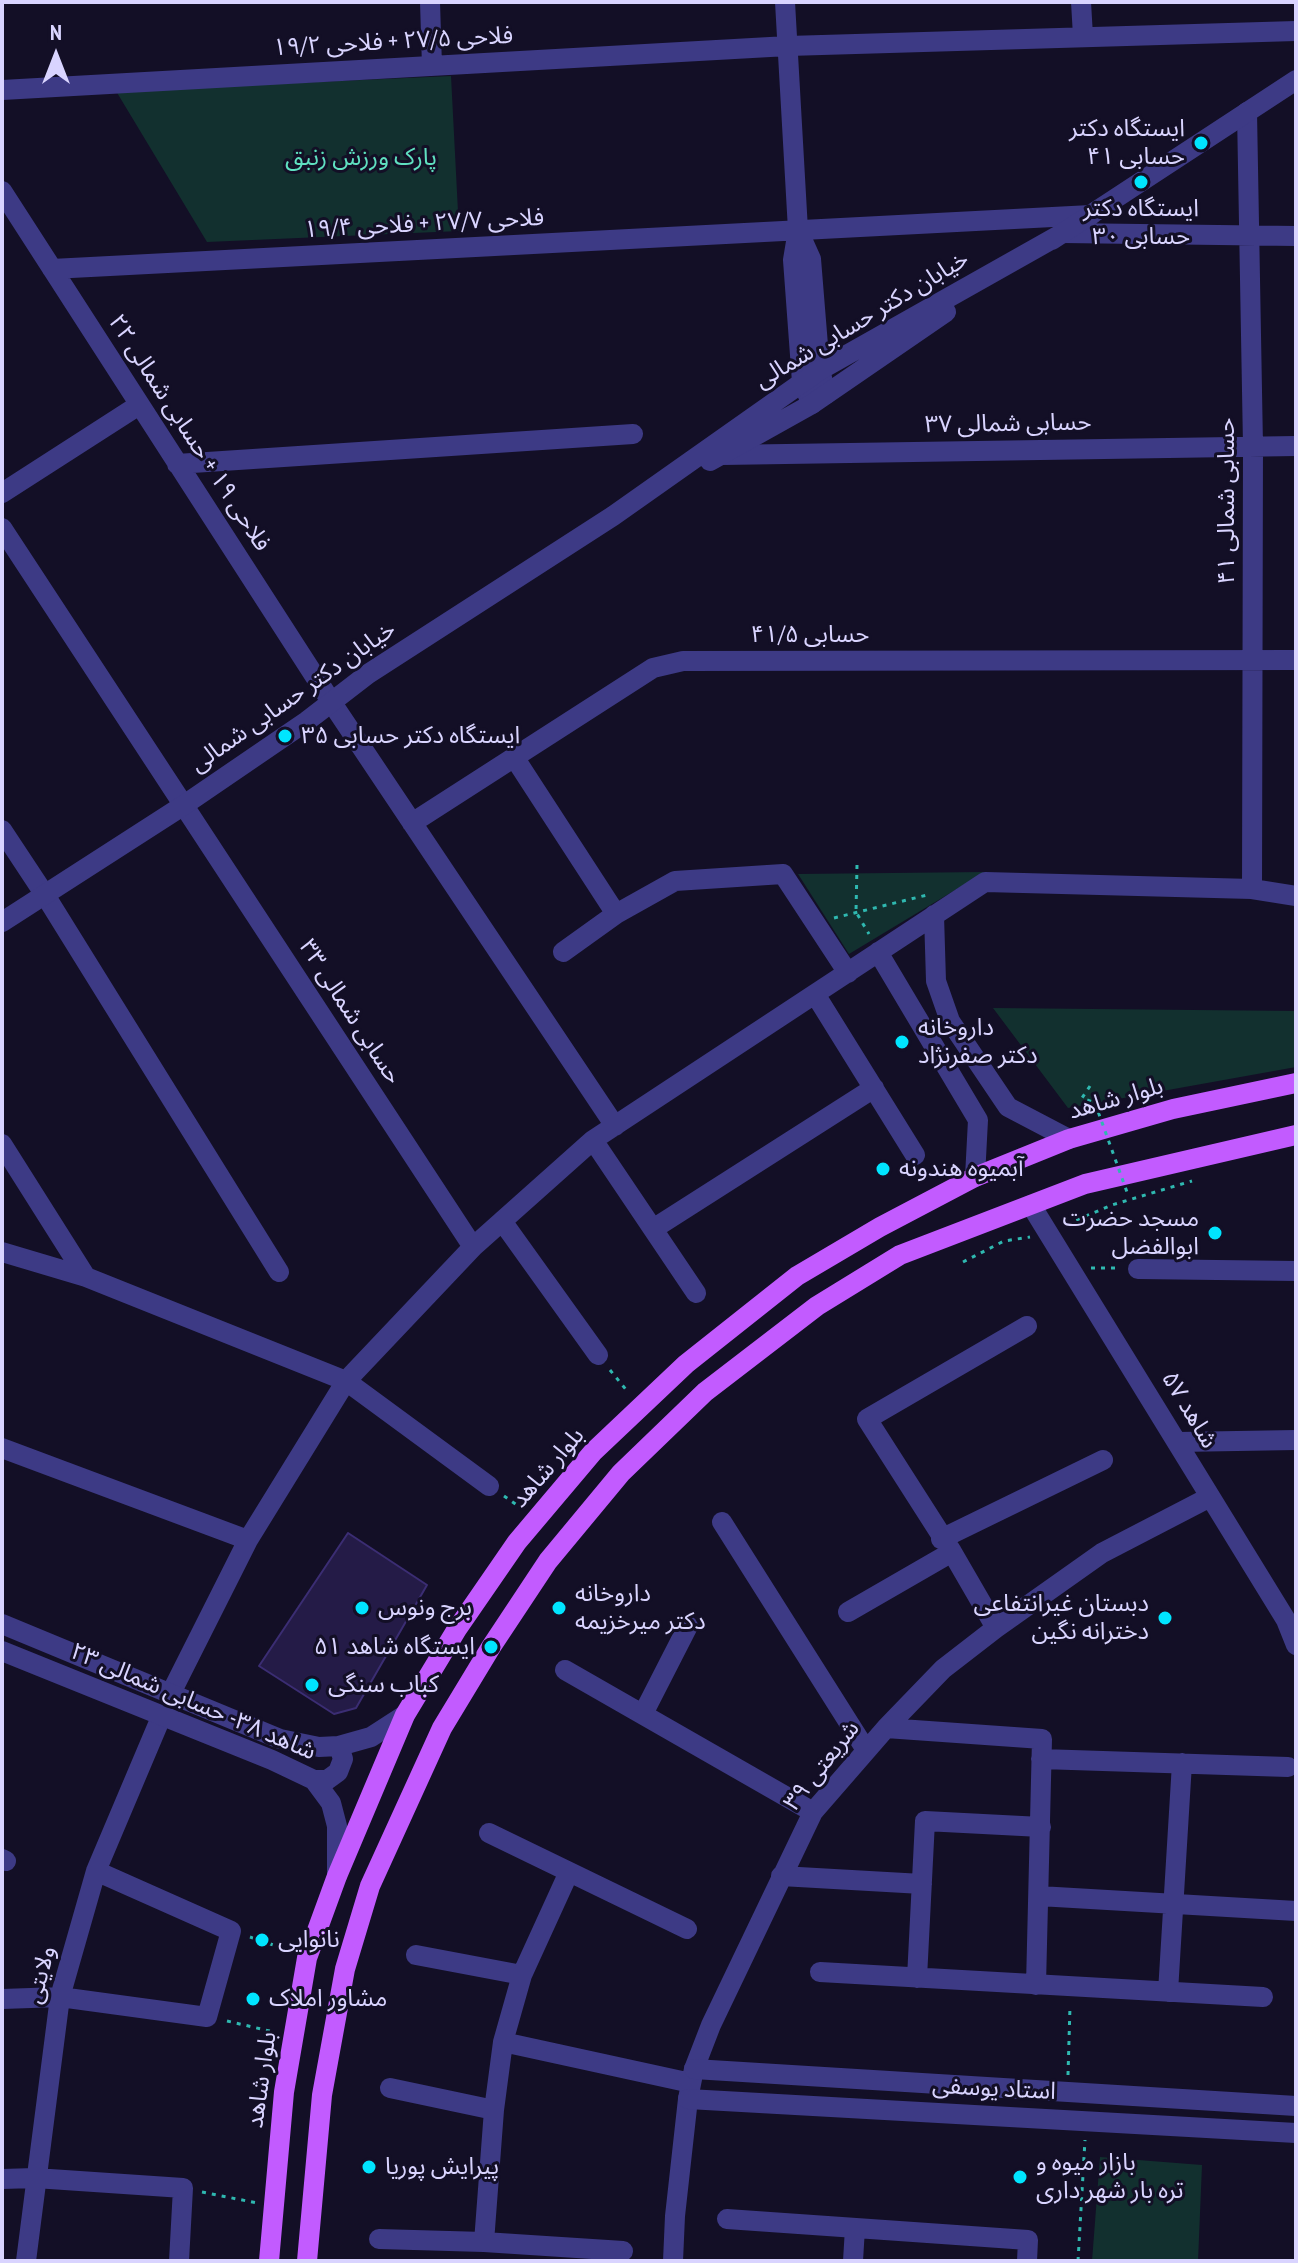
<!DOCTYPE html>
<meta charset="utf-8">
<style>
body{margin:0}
#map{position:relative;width:1298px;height:2263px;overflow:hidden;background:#130f26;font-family:"PT Sans Narrow",sans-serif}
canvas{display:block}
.frame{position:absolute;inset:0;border:4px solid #d9d4ff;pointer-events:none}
.north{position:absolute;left:16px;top:16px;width:80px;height:80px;-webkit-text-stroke:6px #130f26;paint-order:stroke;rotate:0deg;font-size:22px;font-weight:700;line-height:32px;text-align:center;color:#d9d4ff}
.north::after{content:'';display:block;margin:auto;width:28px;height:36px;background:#d9d4ff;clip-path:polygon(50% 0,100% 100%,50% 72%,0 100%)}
</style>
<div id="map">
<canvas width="1298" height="2263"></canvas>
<div class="frame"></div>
<div class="north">N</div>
</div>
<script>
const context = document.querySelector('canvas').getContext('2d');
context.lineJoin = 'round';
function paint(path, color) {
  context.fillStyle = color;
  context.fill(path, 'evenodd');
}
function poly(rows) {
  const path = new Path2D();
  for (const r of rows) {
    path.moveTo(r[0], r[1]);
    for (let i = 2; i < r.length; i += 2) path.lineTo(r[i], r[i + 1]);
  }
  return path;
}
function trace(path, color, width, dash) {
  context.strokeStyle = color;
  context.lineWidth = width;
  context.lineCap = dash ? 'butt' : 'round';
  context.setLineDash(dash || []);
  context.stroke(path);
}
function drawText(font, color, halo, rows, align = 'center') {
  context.font = font + ' "PT Sans Narrow","Noto Sans Arabic",sans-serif';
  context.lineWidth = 6;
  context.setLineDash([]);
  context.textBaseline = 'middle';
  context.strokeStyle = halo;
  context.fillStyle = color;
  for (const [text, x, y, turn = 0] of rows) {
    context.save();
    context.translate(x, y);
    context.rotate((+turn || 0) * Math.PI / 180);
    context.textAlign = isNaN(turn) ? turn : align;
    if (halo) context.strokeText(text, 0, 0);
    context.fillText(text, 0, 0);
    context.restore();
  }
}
const green = poly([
 [451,76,459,231,207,242,116,91],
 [985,872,849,954,798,874],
 [993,1008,1296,1011,1296,1067,1068,1108],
 [1100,2157,1202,2165,1198,2261,1092,2261]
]);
const building = poly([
 [348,1533,427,1585,356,1708,334,1714,259,1666,348,1533]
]);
const path = poly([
 [857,865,856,912,869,934],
 [834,918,927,895],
 [1090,1086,1082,1098,1095,1103],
 [1067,1224,1112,1205,1192,1181],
 [963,1262,1004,1241,1030,1237],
 [1091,1268,1120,1268],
 [610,1370,628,1392],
 [504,1496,521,1508],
 [250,1937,288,1950],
 [227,2021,274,2032],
 [1068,2075,1070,2006],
 [202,2192,257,2203],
 [1078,2261,1085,2140]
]);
const minor = poly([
 [430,2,432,66],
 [785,2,798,230,793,260,802,382,812,404],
 [1081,2,1083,36],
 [2,90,788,46,1296,31],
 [1247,112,1253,446,1252,889],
 [2,191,332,703,615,1126],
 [798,230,811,259,820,370,826,394],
 [1063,233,1296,236],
 [52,269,1091,215],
 [722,455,1296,446],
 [177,464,633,434],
 [2,493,139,405],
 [2,528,473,1247],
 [514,757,616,914],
 [412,823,653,668,683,661,1296,660],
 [2,830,45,895,279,1272],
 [934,915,936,981,950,1021,1008,1107,1069,1139],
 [563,952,616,914,675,881,783,874,848,973],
 [878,952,978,1120,975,1177],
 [815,994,915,1155],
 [593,1140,696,1293],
 [2,1144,86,1277],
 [1031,1205,1286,1620,1296,1645],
 [502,1221,598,1355],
 [653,1229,874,1088],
 [2,1252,86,1277,346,1381,489,1486],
 [1138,1269,1296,1271],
 [1178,1442,1296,1440],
 [2,1448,248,1540],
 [722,1522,866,1750],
 [941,1539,1103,1460],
 [848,1612,952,1552],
 [996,1628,952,1552,867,1419,1027,1326],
 [565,1670,813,1812],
 [171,1693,248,1540,346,1381,473,1247,593,1140,985,882,1252,889,1296,896],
 [643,1714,688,1626],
 [886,1728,1042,1739,1036,1985],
 [1041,1759,1288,1767],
 [489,1833,687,1929],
 [2,1859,6,1861],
 [781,1876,922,1884],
 [1039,1896,1296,1911],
 [416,1955,522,1975],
 [820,1972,1263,1997],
 [917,1978,925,1821,1041,1827],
 [1168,1992,1182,1763],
 [2,1999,60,1997,207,2017,231,1931,96,1871],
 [503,2042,691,2083],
 [390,2088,494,2110],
 [2,2179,35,2178,183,2188,179,2261],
 [727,2219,1028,2240,1027,2261],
 [379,2239,484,2242,623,2251],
 [484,2242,494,2110,503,2042,522,1975,569,1872],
 [26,2261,60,1997,96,1871,162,1715],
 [673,2261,675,2216,688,2099,694,2069,711,2025,813,1812,886,1728,943,1669,996,1628,1102,1553,1210,1497],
 [853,2261,855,2228]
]);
const tertiary = poly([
 [1052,240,1296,80],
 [710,461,812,404,946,312],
 [2,922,184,805,307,721,368,674,613,516,820,370,1063,233],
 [2,1624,280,1739,319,1747,339,1746,371,1737,405,1715],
 [2,1651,272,1760,314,1780,331,1803,337,1826,337,1876],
 [314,1780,327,1780,338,1772,343,1759,339,1746],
 [694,2069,1296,2106],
 [688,2099,1296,2133]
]);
const primary = poly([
 [269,2261,284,2092,307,1958,337,1876,405,1715,457,1629,517,1542,593,1452,686,1364,797,1276,880,1227,975,1177,1069,1139,1173,1109,1296,1083],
 [307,2261,322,2095,345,1969,370,1886,442,1728,491,1647,548,1561,621,1473,705,1392,817,1306,900,1255,1085,1184,1296,1135]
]);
const pathBridge = poly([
 [1095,1103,1127,1192]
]);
const markers = [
 [1201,143,8,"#00e5ff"],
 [1141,182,8,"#00e5ff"],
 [285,736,8,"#00e5ff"],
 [902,1042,8,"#00e5ff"],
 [883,1169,8,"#00e5ff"],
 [1215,1233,8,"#00e5ff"],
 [362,1608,8,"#00e5ff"],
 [559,1608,8,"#00e5ff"],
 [1165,1618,8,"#00e5ff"],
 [491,1647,8,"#00e5ff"],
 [312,1685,8,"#00e5ff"],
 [262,1940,8,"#00e5ff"],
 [253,1999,8,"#00e5ff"],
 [369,2167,8,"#00e5ff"],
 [1020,2177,8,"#00e5ff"]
];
const streetNames = [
 ["فلاحی ۲۷/۵ + فلاحی ۱۹/۲",393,42,-3],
 ["فلاحی ۲۷/۷ + فلاحی ۱۹/۴",424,224,-3],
 ["خیابان دکتر حسابی شمالی",862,320,-31],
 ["حسابی شمالی ۳۷",1008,424,-1],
 ["فلاحی ۱۹ + حسابی شمالی ۲۲",189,433,57],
 ["حسابی شمالی ۴۱",1227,501,-90],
 ["حسابی ۴۱/۵",810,635],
 ["خیابان دکتر حسابی شمالی",293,697,-35],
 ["حسابی شمالی ۳۳",350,1012,57],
 ["بلوار شاهد",1116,1099,-16],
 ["شاهد ۵۷",1189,1410,59],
 ["بلوار شاهد",548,1468,-49],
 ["شاهد ۳۸- حسابی شمالی ۲۳",193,1702,23],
 ["شریعتی ۳۹",822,1766,-52],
 ["ولایتی",41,1975,-76],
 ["بلوار شاهد",262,2080,-82],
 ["استاد یوسفی",994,2089,3]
];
const poiNames = [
 ["ایستگاه دکتر",1185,129,"right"],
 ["حسابی ۴۱",1185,157,"right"],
 ["ایستگاه دکتر",1141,209,"center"],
 ["حسابی ۳۰",1141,237,"center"],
 ["ایستگاه دکتر حسابی ۳۵",301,736],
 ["داروخانه",918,1028],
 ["دکتر صفرنژاد",918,1056],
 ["آبمیوه هندونه",899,1169],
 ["مسجد حضرت",1199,1219,"right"],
 ["ابوالفضل",1199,1247,"right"],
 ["داروخانه",575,1594],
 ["دکتر میرخزیمه",575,1622],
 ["دبستان غیرانتفاعی",1149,1604,"right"],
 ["دخترانه نگین",1149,1632,"right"],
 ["برج ونوس",378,1608],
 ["ایستگاه شاهد ۵۱",475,1647,"right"],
 ["کباب سنگی",328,1685],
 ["نانوایی",278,1940],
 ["مشاور املاک",269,1999],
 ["بازار میوه و",1036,2163],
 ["تره بار شهر داری",1036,2191],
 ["پیرایش پوریا",385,2167]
];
const parkNames = [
 ["پارک ورزش زنبق",361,158]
];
paint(green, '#12302f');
paint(building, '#241b47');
trace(building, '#3b2d73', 2);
trace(path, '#2fb8b0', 3, [4, 6]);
trace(minor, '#3d3a85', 20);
trace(tertiary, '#3d3a85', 20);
trace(primary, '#c25bff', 20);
trace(pathBridge, '#2fb8b0', 3, [4, 6]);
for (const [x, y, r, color] of markers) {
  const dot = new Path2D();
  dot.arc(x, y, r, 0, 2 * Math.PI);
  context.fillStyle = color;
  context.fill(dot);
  trace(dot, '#130f26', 3);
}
drawText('24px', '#d9d4ff', '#130f26', streetNames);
drawText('24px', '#d9d4ff', '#130f26', poiNames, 'left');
drawText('24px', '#5fe0c0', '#130f26', parkNames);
</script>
